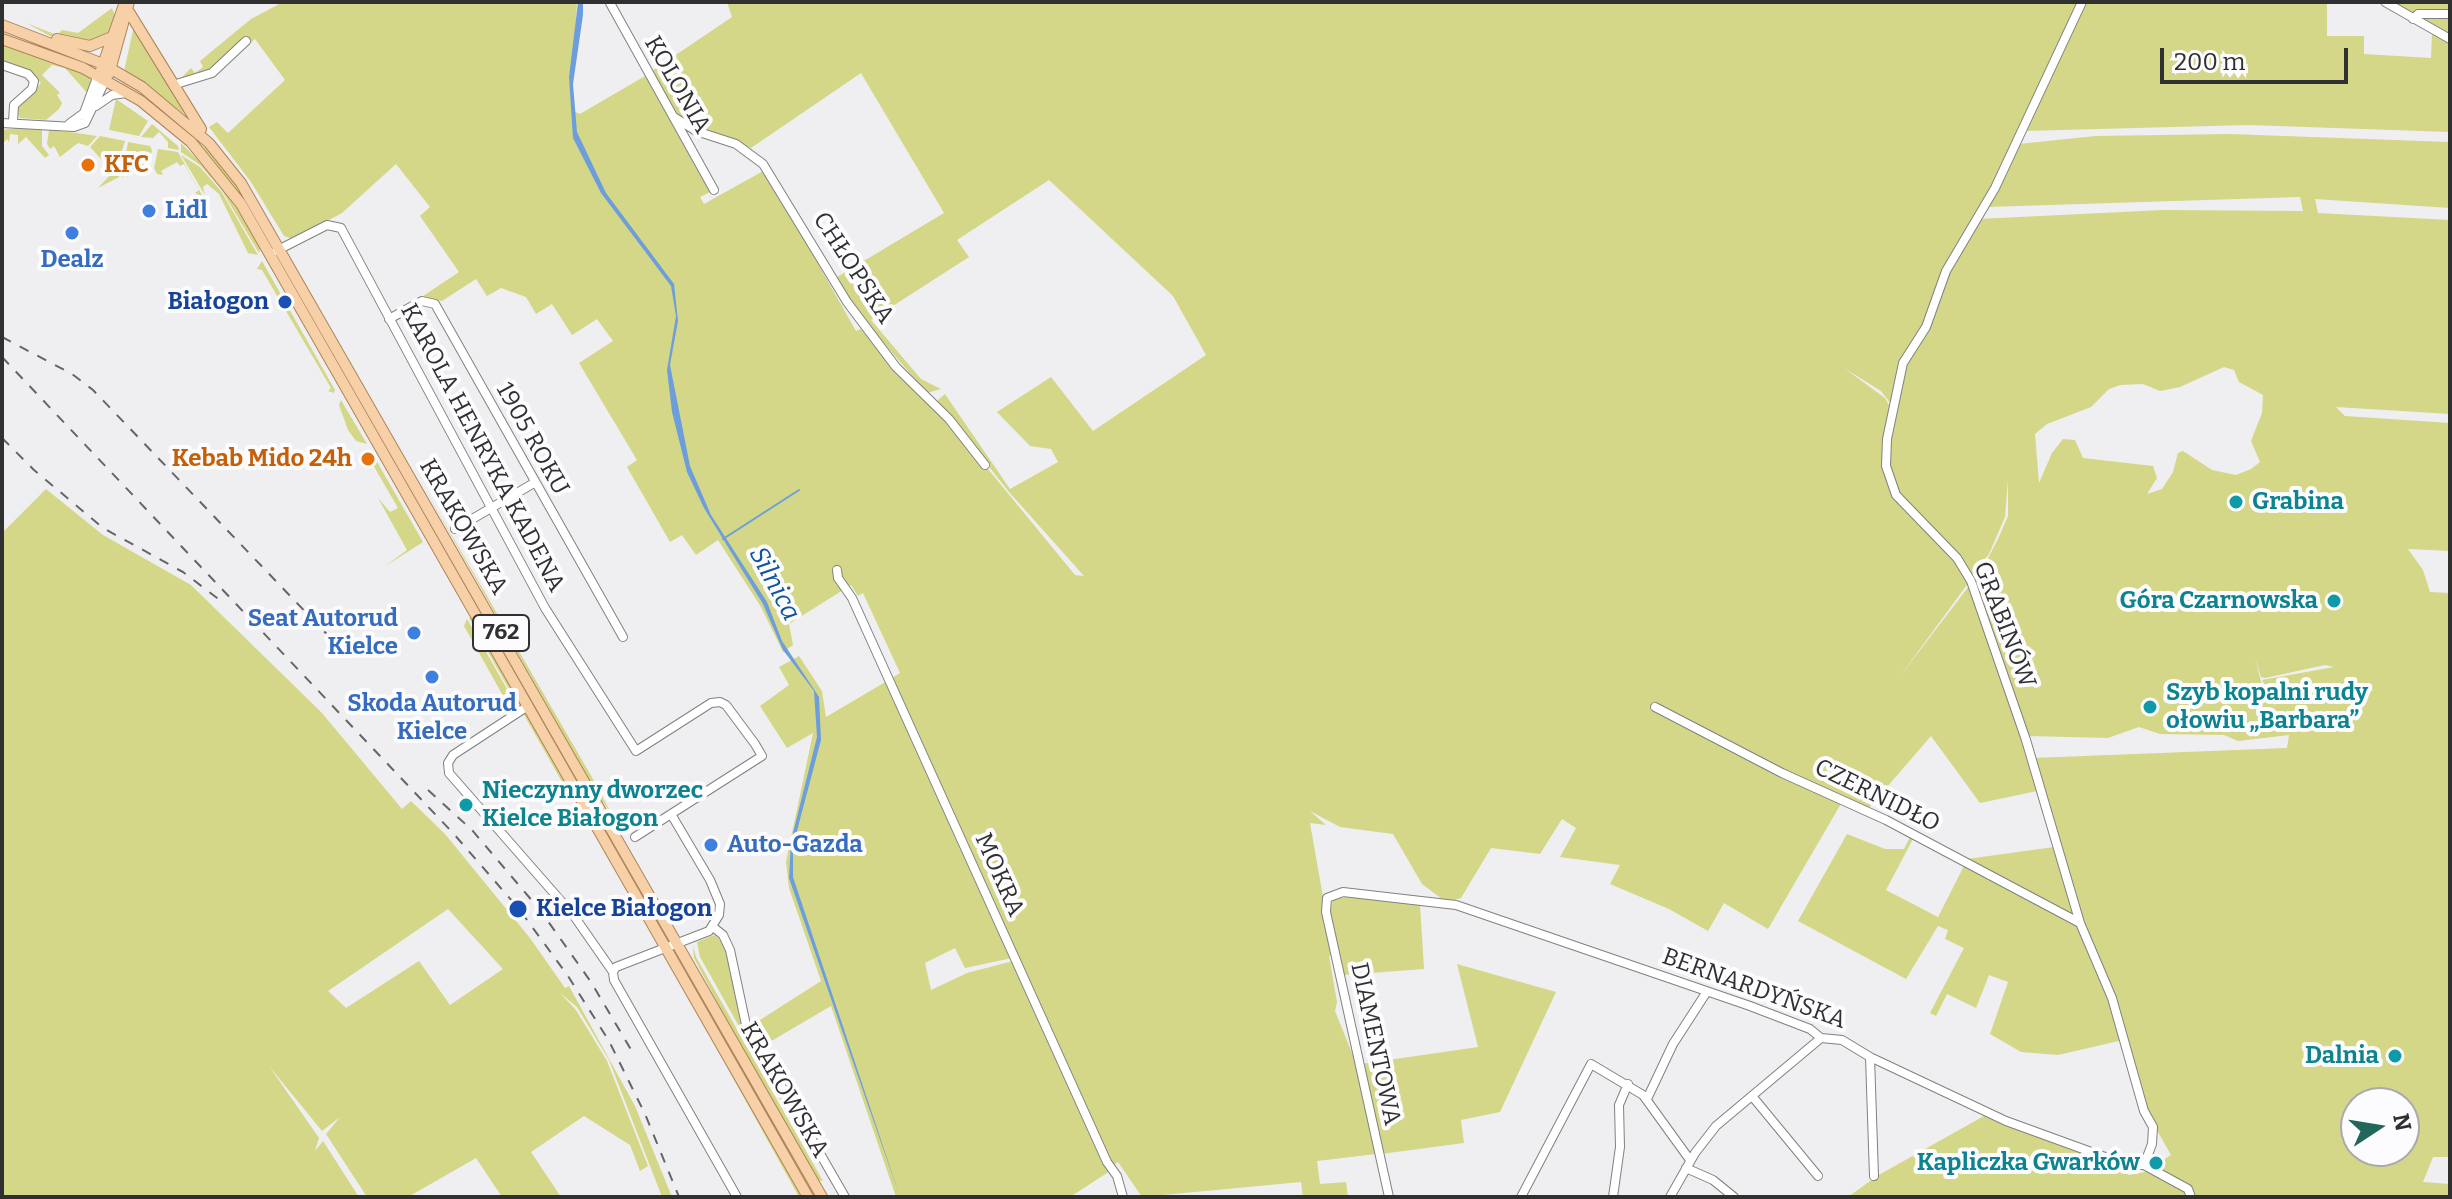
<!DOCTYPE html>
<meta charset="utf-8">
<style>
body{margin:0}
#map{position:relative;width:2452px;height:1199px;overflow:hidden;background:#efeff1;font-family:Bitter,serif}
canvas{display:block}
.frame{position:absolute;inset:0;border:4px solid #303031;pointer-events:none}
.north{position:absolute;left:2340px;top:1087px;width:80px;height:80px;box-sizing:border-box;background:#fcfcfe;border:2px solid #aaaaac;border-radius:50%;rotate:78deg;font-size:22px;font-weight:700;line-height:32px;text-align:center;color:#303031}
.north::after{content:'';display:block;margin:auto;width:28px;height:36px;background:#226759;clip-path:polygon(50% 0,100% 100%,50% 72%,0 100%)}
.scale{position:absolute;left:2160px;top:48px;width:188px;height:36px;box-sizing:border-box;border:4px solid #303031;border-top:0;padding-left:10px;font-size:24px;line-height:28px;white-space:nowrap;color:#303031;-webkit-text-stroke:6px #fcfcfe;paint-order:stroke}
</style>
<div id="map">
<canvas width="2452" height="1199"></canvas>
<div class="frame"></div>
<div class="north">N</div>
<div class="scale">200 m</div>
</div>
<script>
const context = document.querySelector('canvas').getContext('2d');
context.lineJoin = 'round';
function paint(path, color) {
  context.fillStyle = color;
  context.fill(path, 'evenodd');
}
function poly(rows) {
  const path = new Path2D();
  for (const r of rows) {
    path.moveTo(r[0], r[1]);
    for (let i = 2; i < r.length; i += 2) path.lineTo(r[i], r[i + 1]);
  }
  return path;
}
function trace(path, color, width, dash) {
  context.strokeStyle = color;
  context.lineWidth = width;
  context.lineCap = dash ? 'butt' : 'round';
  context.setLineDash(dash || []);
  context.stroke(path);
}
function drawText(font, color, halo, rows, align = 'center') {
  context.font = font + ' Bitter,serif';
  context.lineWidth = 8;
  context.setLineDash([]);
  context.textBaseline = 'middle';
  context.strokeStyle = halo;
  context.fillStyle = color;
  for (const [text, x, y, turn = 0] of rows) {
    context.save();
    context.translate(x, y);
    context.rotate((+turn || 0) * Math.PI / 180);
    context.textAlign = isNaN(turn) ? turn : align;
    if (halo) context.strokeText(text, 0, 0);
    context.fillText(text, 0, 0);
    context.restore();
  }
}
const green = poly([
 [283,2,577,2,574,52,569,77,573,111,580,114,645,76,712,191,700,197,704,204,765,170,856,331,861,329,892,366,947,419,1075,575,1084,576,1009,492,937,401,945,394,1010,489,1058,462,1051,449,1030,446,997,412,1051,377,1093,431,1206,355,1173,296,1049,180,957,240,969,257,871,320,921,379,941,389,927,393,856,311,837,277,944,213,861,73,751,148,685,120,676,112,652,71,732,17,727,2,2327,2,2327,36,2364,36,2364,54,2431,58,2432,33,2450,43,2450,132,2248,125,2024,131,2048,80,2043,78,1996,180,1949,259,1931,311,1901,363,1891,404,1881,391,1844,368,1885,398,1890,407,1884,463,1895,497,1956,559,1969,582,1898,679,1969,586,1998,667,1974,585,1998,539,2008,516,2008,480,2005,517,1989,554,1971,576,1959,556,1898,495,1887,457,1893,409,1905,363,1931,325,1948,273,1978,219,2163,210,2303,211,2300,197,1987,207,2019,144,2095,136,2230,134,2450,142,2450,208,2315,199,2318,213,2450,220,2450,414,2336,407,2345,416,2450,423,2450,551,2408,549,2423,570,2430,592,2450,593,2450,1157,2433,1157,2423,1182,2450,1184,2450,1197,1848,1197,1877,1176,1991,1112,2117,1156,2119,1169,2129,1175,2145,1172,2171,1155,2146,1111,2126,1032,2081,918,2033,758,2287,748,2289,735,2238,741,2224,735,2160,734,2139,727,2108,738,2028,736,2007,683,2004,686,2037,791,1980,803,1931,736,1868,809,1745,753,1842,802,1768,929,1724,903,1708,931,1669,909,1610,884,1620,865,1560,857,1576,828,1562,819,1540,854,1491,848,1461,898,1446,902,1422,884,1393,834,1340,827,1310,811,1326,825,1310,823,1333,954,1329,956,1337,1002,1335,1011,1356,1063,1376,1154,1317,1161,1320,1184,1346,1182,1348,1197,1303,1197,1301,1182,1142,1197,1118,1162,1112,1166,892,678,900,673,863,593,858,596,851,585,789,624,793,645,783,652,761,607,718,540,696,555,682,535,670,542,627,467,637,460,579,363,613,341,597,319,572,335,552,304,536,314,526,297,501,288,487,296,476,279,442,301,420,298,459,272,420,216,430,207,396,164,342,213,293,239,284,236,251,182,209,127,217,122,228,133,285,80,255,39,215,74,213,71,180,79,191,68,195,73,203,67,200,61,251,19],
 [2224,367,2234,370,2239,382,2263,395,2262,413,2251,441,2260,462,2251,469,2236,475,2212,470,2183,451,2178,453,2173,472,2162,489,2147,494,2157,478,2153,466,2083,458,2075,440,2063,439,2052,453,2039,483,2035,434,2047,424,2091,407,2109,389,2120,385,2143,384,2160,391,2180,387],
 [2255,658,2261,677,2265,678,2325,665,2334,667,2262,680,2276,707,2263,689],
 [2356,1103,2404,1103,2404,1151,2356,1151],
 [2387,2,2450,2,2450,37],
 [112,8,115,16,111,29,100,42,50,36,26,23,57,35,62,30,78,33],
 [134,26,156,62,186,115,124,71],
 [2,45,89,75,92,84,88,94,65,68,52,65,42,75,60,93,57,95,62,103,59,109,46,120,20,118,16,109,41,83,33,75,2,62],
 [120,81,167,114,215,157,239,187,270,243,235,189,197,143],
 [116,99,148,121,139,136,109,130],
 [152,124,178,146,179,150,168,148,168,142,159,132,153,138,141,137],
 [18,128,42,129,42,146,49,155,45,158,26,137,18,144,18,135,10,134,9,142,7,139,2,144,2,130],
 [49,130,70,132,97,136,88,146,78,143,60,157,54,146,50,149,47,144],
 [100,136,125,141,118,164,121,165,119,177,98,188,113,172,90,147],
 [128,142,150,146,152,150,148,168,142,166,122,177],
 [181,143,218,180,261,246,259,253,221,189,200,165,181,152],
 [158,149,178,152,203,197,195,193,199,190,184,164,180,166,177,162,161,171,163,175,157,174,154,168],
 [181,155,200,167,221,191,258,255,248,253,219,194,207,184,203,187,205,195],
 [262,261,335,390,334,393,328,391,331,388,262,270,257,269],
 [358,396,638,885,617,853],
 [341,400,367,444,356,441,348,430,339,405],
 [376,460,423,542,384,567,407,550,378,498,390,512,398,508,372,463],
 [422,484,593,779,612,815,595,790],
 [46,489,103,535,191,585,322,713,402,809,411,801,445,834,530,938,565,988,569,986,635,1106,672,1197,662,1197,609,1060,577,1007,560,993,576,1010,607,1061,648,1166,640,1171,630,1145,584,1116,531,1152,561,1197,502,1197,476,1158,408,1197,367,1197,326,1134,340,1117,322,1131,269,1066,319,1138,315,1151,323,1141,359,1197,2,1197,2,533],
 [448,909,503,969,450,1005,419,961,346,1008,328,991],
 [469,618,473,618,521,703,519,707],
 [467,619,518,708,510,713,502,706,507,703,464,626],
 [799,656,822,691,826,717,887,681,1012,958,965,968,955,948,925,963,931,990,967,973,1013,961,1110,1171,1070,1197,896,1197,831,1006,761,1047,749,1027,821,981,789,888,786,862,813,733,787,748,760,706,789,685,779,667],
 [523,713,526,713,573,794,570,796],
 [1874,817,1914,837,1886,890,1938,917,1965,864,2078,924,2110,997,2123,1040,2058,1055,2021,1052,1990,1034,2008,982,1989,975,1976,1008,1947,994,1936,1016,1930,1013,1964,948,1945,939,1948,930,1938,926,1906,979,1798,921,1847,834,1885,849,1904,849,1910,837],
 [2054,847,2075,917,1967,859],
 [1347,897,1420,904,1424,969,1344,975,1330,912,1333,900],
 [714,935,727,945,740,1018,803,1128,798,1131,700,957,697,942],
 [693,945,696,957,823,1181,817,1180,737,1040,694,958],
 [1457,964,1556,992,1500,1112,1461,1120,1464,1143,1381,1154,1361,1064,1478,1047],
 [681,965,730,1043,818,1197,813,1197],
 [702,1022,712,1037,804,1197,799,1197]
]);
const water = poly([
 [578,2,583,2,583,15,573,84,577,132,606,193,674,284,678,321,670,365,690,466,711,515,767,602,782,641,819,697,821,740,793,846,793,877,900,1197,789,878,791,841,817,737,814,691,783,650,763,604,704,508,687,472,672,412,667,370,676,316,671,286,601,193,573,138,569,77]
]);
const stream = poly([
 [723,539,799,490]
]);
const minor = poly([
 [2082,2,1995,188,1946,271,1926,327,1903,363,1887,439,1886,466,1896,495,1957,558,1971,581,2026,740,2080,923,2112,998,2144,1111,2153,1127,2152,1144,2144,1165],
 [2385,2,2450,39],
 [610,3,714,190],
 [2413,19,2418,14,2450,14],
 [2,65,28,74,34,81,32,89,14,105,13,122],
 [173,85,212,73,246,41],
 [96,106,112,95,126,93],
 [674,117,696,131,736,144,763,164,847,302,896,367,949,419,985,465],
 [2,123,74,127,85,123,106,79],
 [69,124,84,113,98,75],
 [276,251,327,225,341,228,545,608,636,751,711,703,720,702,726,705,755,744,762,756,635,837],
 [389,319,422,301,435,304,623,637],
 [455,529,534,483],
 [837,570,838,578,852,598,1107,1162,1117,1176,1123,1197],
 [528,706,453,755,448,763,449,773,574,916,613,972,614,980,737,1197],
 [1655,707,1782,773,1886,820,2080,923],
 [713,927,723,935,730,950,746,1025,845,1197],
 [613,972,616,967,709,931,719,915,720,904,710,880,671,814],
 [1870,1057,1874,1176],
 [1752,1096,1818,1176],
 [1647,1099,1673,1044,1706,993],
 [1686,1168,1713,1180,1734,1197],
 [1389,1197,1326,912,1327,898,1343,892,1456,905,1750,1006,1810,1029,1821,1038,1842,1040,1870,1057,2006,1121,2127,1165,2144,1165,2188,1189,2191,1197],
 [1521,1197,1591,1064,1643,1095,1690,1160],
 [1613,1197,1620,1147,1619,1105,1628,1084],
 [1670,1197,1695,1153,1716,1126,1821,1038]
]);
const major = poly([
 [129,12,201,129],
 [2,25,103,64,142,87,209,143,241,183,822,1197],
 [2,39,83,68,141,101,191,142,241,204,808,1197],
 [57,39,90,46,112,37],
 [101,70,125,2],
 [109,74,129,2]
]);
const rail = poly([
 [2,337,72,374,93,390,340,648],
 [2,357,453,833,519,909,568,976,609,1041,645,1114,679,1197],
 [2,438,34,470,103,528,183,572,221,601],
 [428,790,472,830,540,910,591,982,633,1053]
]);
const markers = [
 [88,165,8,"#e8710a"],
 [149,211,8,"#3f7fe0"],
 [72,233,8,"#3f7fe0"],
 [285,302,8,"#1a4fb4"],
 [368,459,8,"#e8710a"],
 [2236,502,8,"#0f9aa8"],
 [2334,601,8,"#0f9aa8"],
 [414,633,8,"#3f7fe0"],
 [432,677,8,"#3f7fe0"],
 [2150,707,8,"#0f9aa8"],
 [466,805,8,"#0f9aa8"],
 [711,845,8,"#3f7fe0"],
 [518,909,10,"#1a4fb4"],
 [2395,1056,8,"#0f9aa8"],
 [2156,1163,8,"#0f9aa8"]
];
const shields = [
 [501,633,56]
];
const shieldNames = [
 ["762",501,633]
];
const streetNames = [
 ["KOLONIA",677,85,60],
 ["CHŁOPSKA",853,268,57],
 ["1905 ROKU",532,439,61],
 ["KAROLA HENRYKA KADENA",482,448,62],
 ["KRAKOWSKA",463,527,60],
 ["GRABINÓW",2004,625,69],
 ["CZERNIDŁO",1877,796,26],
 ["MOKRA",999,875,66],
 ["BERNARDYŃSKA",1754,989,20],
 ["DIAMENTOWA",1375,1044,78],
 ["KRAKOWSKA",784,1090,60]
];
const foodNames = [
 ["KFC",104,165],
 ["Kebab Mido 24h",352,459,"right"]
];
const shopNames = [
 ["Lidl",165,211],
 ["Dealz",72,260,"center"],
 ["Seat Autorud",398,619,"right"],
 ["Kielce",398,647,"right"],
 ["Skoda Autorud",432,704,"center"],
 ["Kielce",432,732,"center"],
 ["Auto-Gazda",727,845]
];
const transitNames = [
 ["Białogon",269,302],
 ["Kielce Białogon",536,909,"left"]
];
const cultureNames = [
 ["Grabina",2252,502],
 ["Góra Czarnowska",2318,601,"right"],
 ["Szyb kopalni rudy",2166,693],
 ["ołowiu „Barbara”",2166,721],
 ["Nieczynny dworzec",482,791],
 ["Kielce Białogon",482,819],
 ["Dalnia",2379,1056,"right"],
 ["Kapliczka Gwarków",2140,1163,"right"]
];
const waterNames = [
 ["Silnica",774,584,62]
];
paint(green, '#d3d787');
paint(water, '#6d9edc');
trace(stream, '#6d9edc', 2);
trace(minor, '#818183', 10);
trace(major, '#ad8459', 12);
trace(minor, '#fff', 8);
trace(major, '#f7d0a8', 10);
trace(rail, '#656567', 2, [10, 10]);
for (const [x, y, r, color] of markers) {
  const dot = new Path2D();
  dot.arc(x, y, r, 0, 2 * Math.PI);
  context.fillStyle = color;
  context.fill(dot);
  trace(dot, '#fcfcfe', 3);
}
for (const [x, y, w] of shields) {
  const box = new Path2D();
  box.roundRect(x - w / 2, y - 18, w, 36, 6);
  context.fillStyle = '#fcfcfe';
  context.fill(box);
  trace(box, '#303031', 2);
}
drawText('bold 22px', '#303031', null, shieldNames);
drawText('24px', '#303031', '#fcfcfe', streetNames);
drawText('bold 24px', '#c56008', '#fcfcfe', foodNames, 'left');
drawText('bold 24px', '#366cbe', '#fcfcfe', shopNames, 'left');
drawText('bold 24px', '#164399', '#fcfcfe', transitNames, 'right');
drawText('bold 24px', '#0d838f', '#fcfcfe', cultureNames, 'left');
drawText('italic 26px', '#0d539d', '#fcfcfe', waterNames);
</script>
